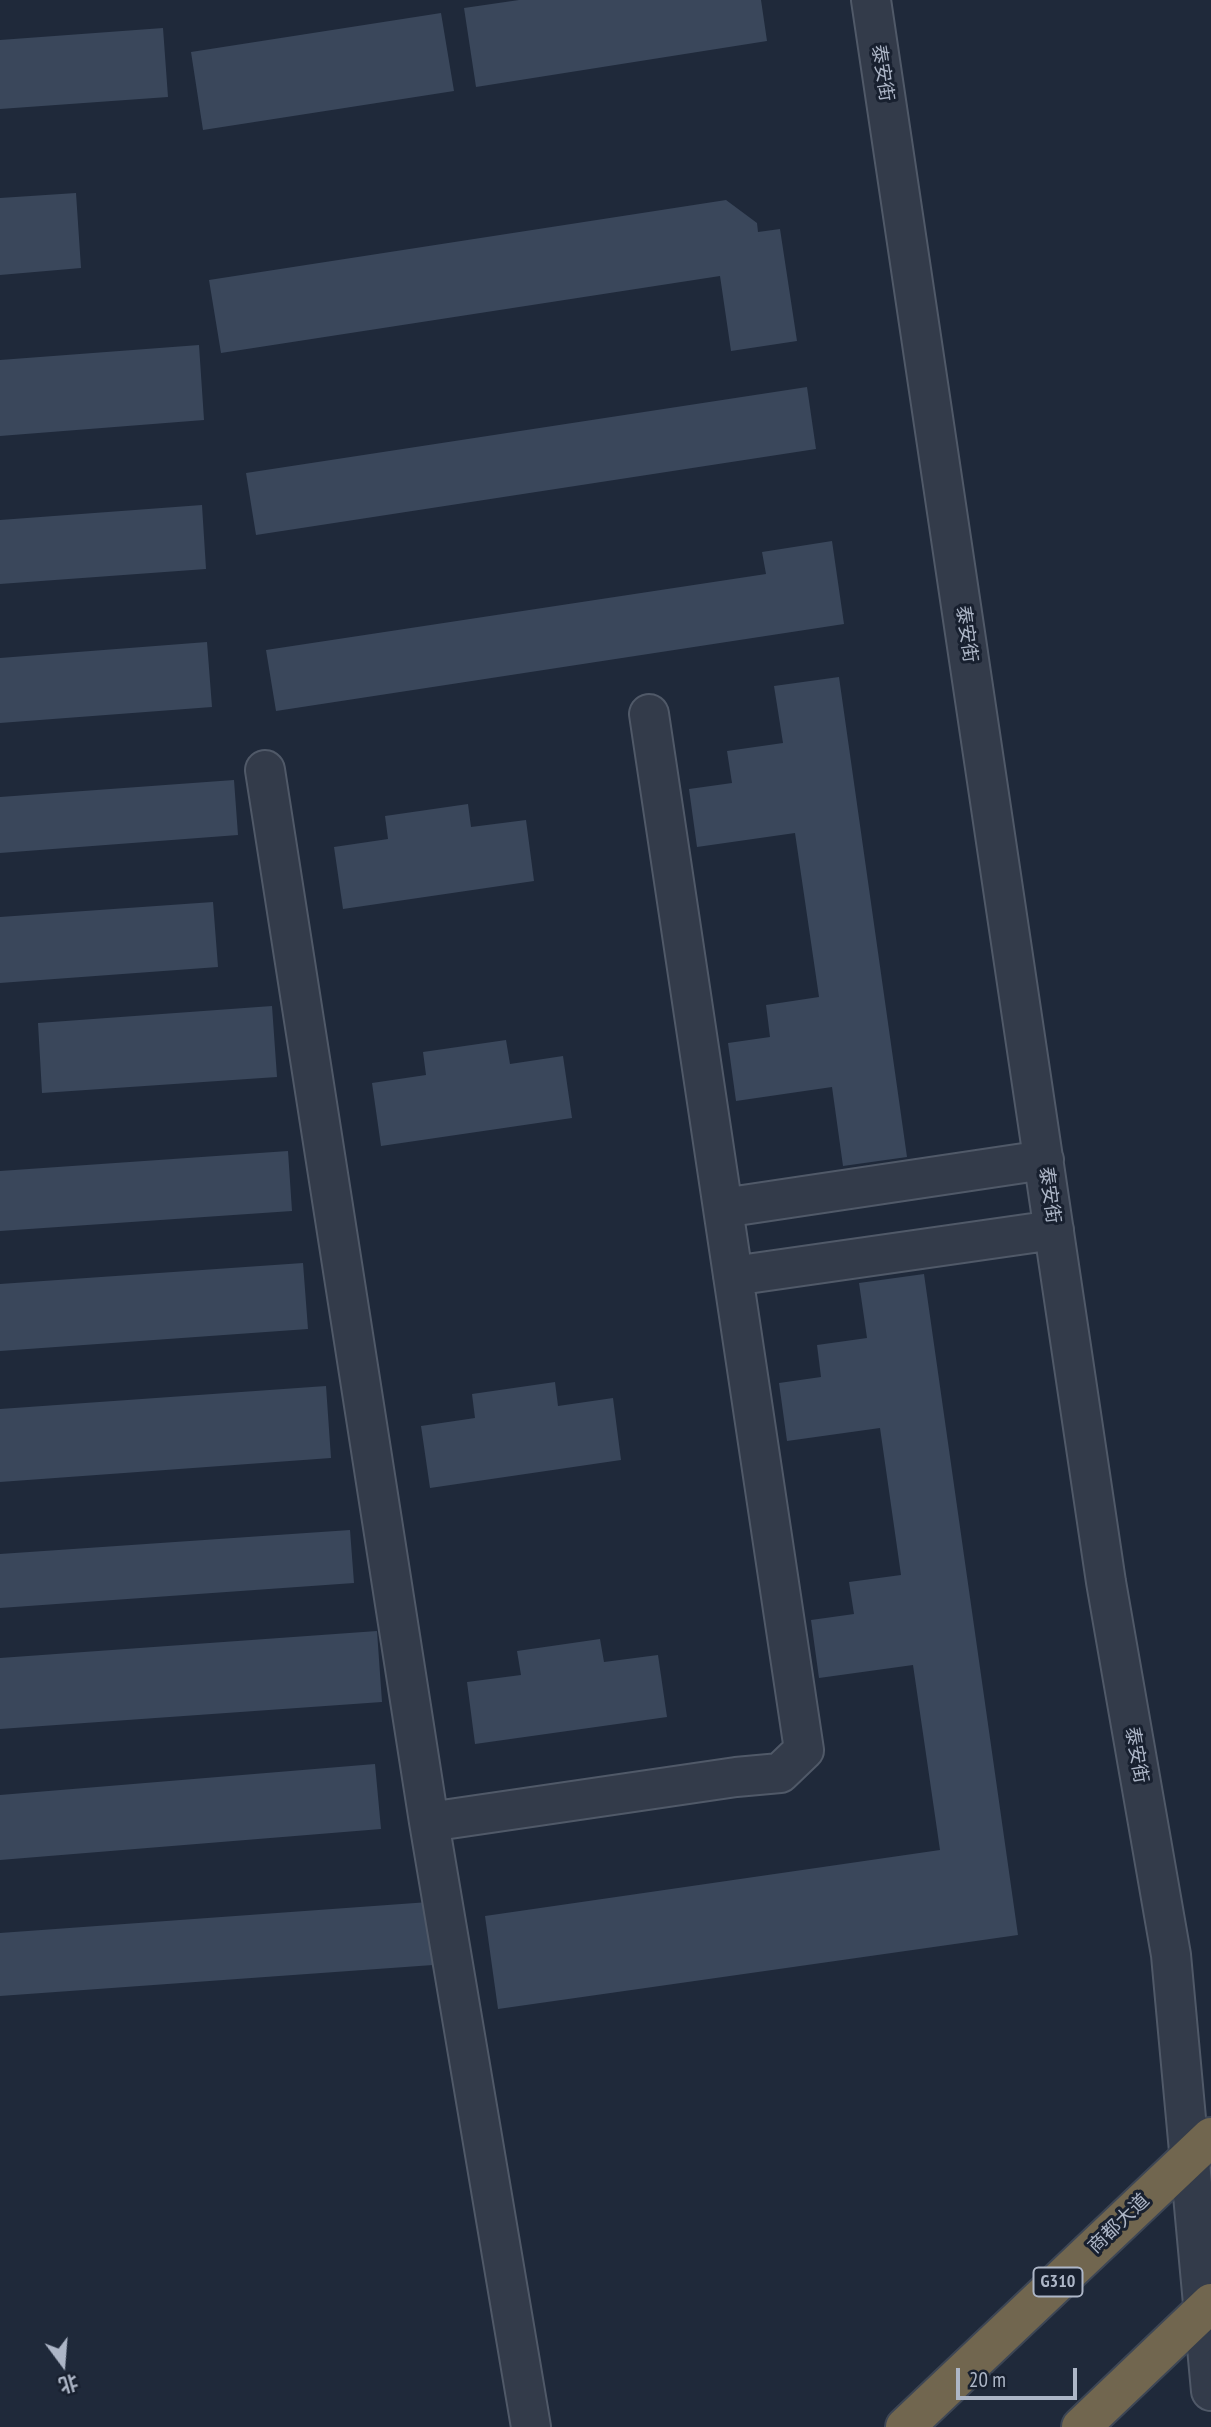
<!DOCTYPE html>
<meta charset="utf-8">
<style>
body{margin:0}
#map{position:relative;width:1211px;height:2427px;overflow:hidden;background:#1f293a;font-family:"PT Sans Narrow","Noto Sans SC",sans-serif}
canvas{display:block}
.north{position:absolute;left:28px;top:2329px;width:70px;height:70px;-webkit-text-stroke:5px #18202f;paint-order:stroke;rotate:164deg;font-size:19px;font-weight:700;line-height:28px;text-align:center;color:#adb6c7}
.north::after{content:'';display:block;margin:auto;width:24px;height:32px;background:#adb6c7;clip-path:polygon(50% 0,100% 100%,50% 72%,0 100%)}
.scale{position:absolute;left:956px;top:2368px;width:121px;height:32px;box-sizing:border-box;border:4px solid #adb6c7;border-top:0;padding-left:9px;font-size:21px;line-height:24px;white-space:nowrap;color:#adb6c7;-webkit-text-stroke:5px #18202f;paint-order:stroke}
</style>
<div id="map">
<canvas width="1211" height="2427"></canvas>
<div class="north">北</div>
<div class="scale">20 m</div>
</div>
<script>
const context = document.querySelector('canvas').getContext('2d');
context.lineJoin = 'round';
function paint(path, color) {
  context.fillStyle = color;
  context.fill(path, 'evenodd');
}
function poly(rows) {
  const path = new Path2D();
  for (const r of rows) {
    path.moveTo(r[0], r[1]);
    for (let i = 2; i < r.length; i += 2) path.lineTo(r[i], r[i + 1]);
  }
  return path;
}
function trace(path, color, width, dash) {
  context.strokeStyle = color;
  context.lineWidth = width;
  context.lineCap = dash ? 'butt' : 'round';
  context.setLineDash(dash || []);
  context.stroke(path);
}
function drawText(font, color, halo, rows, align = 'center') {
  context.font = font + ' "PT Sans Narrow","Noto Sans SC",sans-serif';
  context.lineWidth = 6;
  context.setLineDash([]);
  context.textBaseline = 'middle';
  context.strokeStyle = halo;
  context.fillStyle = color;
  for (const [text, x, y, turn = 0] of rows) {
    context.save();
    context.translate(x, y);
    context.rotate((+turn || 0) * Math.PI / 180);
    context.textAlign = isNaN(turn) ? turn : align;
    if (halo) context.strokeText(text, 0, 0);
    context.fillText(text, 0, 0);
    context.restore();
  }
}
const building = poly([
 [519,0,761,0,767,41,476,87,464,8],
 [441,13,454,91,203,130,191,52],
 [163,28,168,97,0,109,0,40],
 [76,193,81,268,0,275,0,198],
 [726,200,757,223,758,232,780,229,797,341,731,351,720,276,221,353,209,280],
 [199,345,204,420,0,436,0,360],
 [807,387,816,449,256,535,246,473],
 [202,505,206,569,0,584,0,520],
 [832,541,844,624,276,711,266,650,766,574,762,552],
 [207,642,212,707,0,723,0,658],
 [839,677,907,1157,843,1166,832,1087,736,1101,728,1043,770,1037,766,1005,819,997,795,833,697,847,689,789,732,783,727,751,783,743,774,686],
 [234,780,238,835,0,853,0,797],
 [468,804,471,827,526,820,534,881,343,909,334,847,388,839,385,816],
 [213,902,218,967,0,983,0,917],
 [272,1006,277,1077,42,1093,38,1023],
 [506,1040,510,1064,563,1056,572,1118,381,1146,372,1083,426,1075,423,1052],
 [288,1151,292,1211,0,1231,0,1171],
 [303,1263,308,1329,0,1351,0,1284],
 [924,1274,1018,1935,498,2009,485,1916,940,1850,913,1665,819,1678,811,1620,854,1614,849,1582,901,1575,880,1428,787,1441,779,1383,821,1377,817,1345,867,1338,859,1283],
 [555,1382,558,1406,613,1398,621,1460,430,1488,421,1426,475,1418,472,1394],
 [326,1386,331,1458,0,1482,0,1409],
 [350,1530,354,1583,0,1608,0,1554],
 [377,1631,382,1702,0,1729,0,1658],
 [600,1639,604,1662,658,1655,667,1717,475,1744,467,1682,521,1675,517,1651],
 [375,1764,381,1829,0,1860,0,1795],
 [429,1902,433,1965,0,1996,0,1933]
]);
const minor = poly([
 [871,0,1106,1582,1171,1955,1211,2391],
 [265,770,429,1822,531,2427],
 [723,1208,1044,1160],
 [733,1276,1054,1230],
 [429,1822,736,1777,780,1773,804,1750,649,714]
]);
const highway = poly([
 [905,2427,1211,2137],
 [1081,2427,1211,2303]
]);
const shields = [
 [1058,2282,49]
];
const shieldNames = [
 ["G310",1058,2282]
];
const streetNames = [
 ["泰安街",882,73,81],
 ["泰安街",966,634,82],
 ["泰安街",1049,1195,82],
 ["泰安街",1136,1755,80],
 ["商都大道",1119,2224,-44]
];
paint(building, '#3a475b');
trace(minor, '#505968', 42);
trace(highway, '#3d4655', 42);
trace(minor, '#333b4a', 38);
trace(highway, '#71664f', 38);
for (const [x, y, w] of shields) {
  const box = new Path2D();
  box.roundRect(x - w / 2, y - 14.5, w, 29, 5);
  context.fillStyle = '#18202f';
  context.fill(box);
  trace(box, '#adb6c7', 2);
}
drawText('bold 18px', '#adb6c7', null, shieldNames);
drawText('19px', '#adb6c7', '#18202f', streetNames);
</script>
